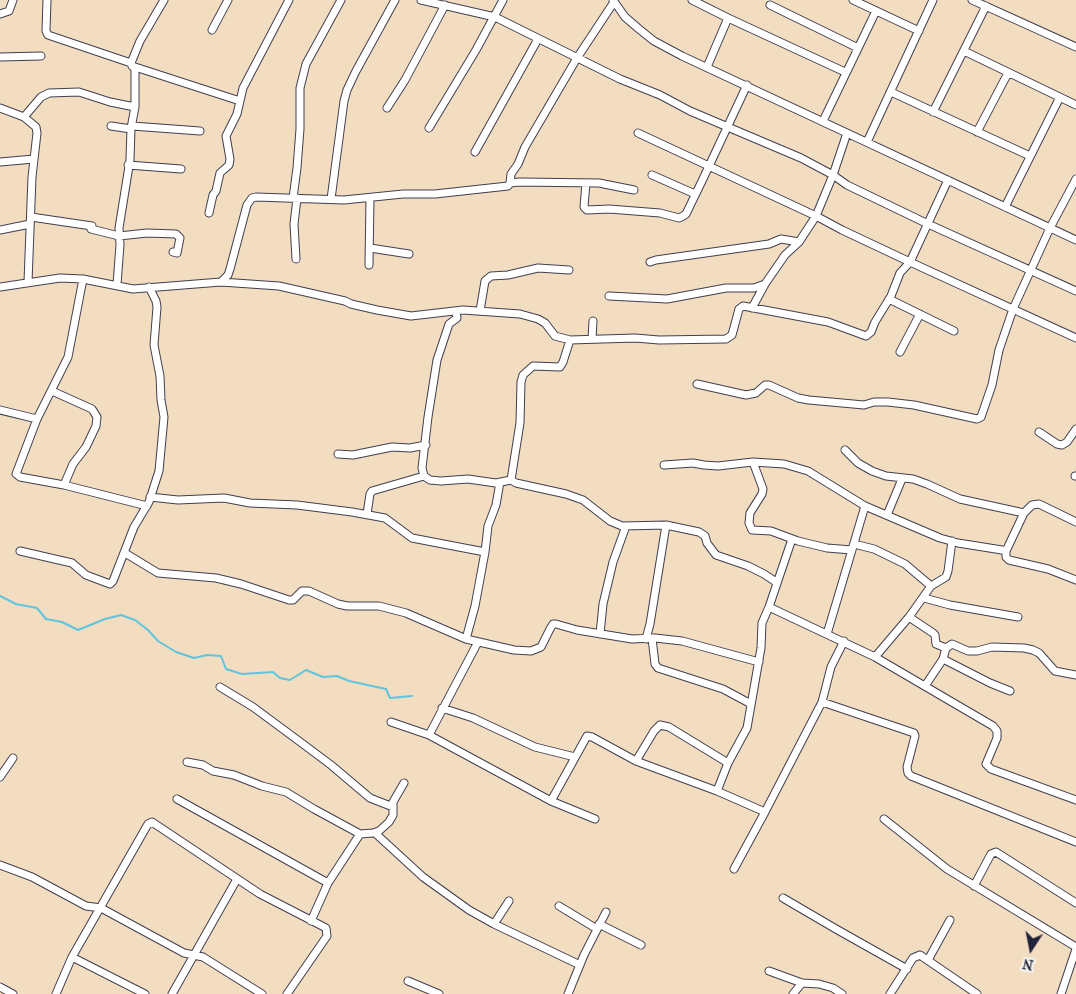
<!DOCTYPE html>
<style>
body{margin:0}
#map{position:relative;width:1076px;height:994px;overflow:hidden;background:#f3ddc0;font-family:"IM FELL French Canon",serif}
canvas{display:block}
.north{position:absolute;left:1006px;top:924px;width:50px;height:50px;-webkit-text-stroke:4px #f6f6f2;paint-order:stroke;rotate:191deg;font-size:14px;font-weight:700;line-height:20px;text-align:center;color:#22223b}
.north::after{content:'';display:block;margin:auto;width:18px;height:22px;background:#22223b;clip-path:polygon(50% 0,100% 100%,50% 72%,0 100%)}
</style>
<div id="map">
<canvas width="1076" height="994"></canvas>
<div class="north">N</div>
</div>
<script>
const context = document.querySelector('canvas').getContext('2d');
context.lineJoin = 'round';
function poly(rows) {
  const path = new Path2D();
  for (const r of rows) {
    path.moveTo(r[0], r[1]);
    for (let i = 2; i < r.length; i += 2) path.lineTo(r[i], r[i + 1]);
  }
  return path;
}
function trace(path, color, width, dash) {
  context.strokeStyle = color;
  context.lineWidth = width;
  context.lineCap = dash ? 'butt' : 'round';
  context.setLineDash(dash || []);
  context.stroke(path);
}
const stream = poly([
 [0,596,16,604,37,608,46,619,62,622,78,630,105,619,121,615,135,620,148,630,158,641,176,652,194,658,207,655,221,656,226,669,242,674,273,672,280,678,290,680,306,670,323,677,337,676,349,681,386,689,390,698,412,696]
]);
const minor = poly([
 [47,0,46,31,48,35,131,63],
 [421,0,495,17,620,79,660,95,690,111,801,158,833,175,847,185,928,224,1076,291],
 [613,0,625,17,639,29,654,41,682,56,1076,240],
 [692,0,728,18,845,72],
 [853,0,919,31],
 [972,0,1076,47],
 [770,5,858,48],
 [0,14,9,11,13,0],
 [212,30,228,0],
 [964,51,1076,105],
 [0,57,41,56],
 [132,66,240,101],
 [707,67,728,18],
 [891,92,1030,156],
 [0,108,24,117,36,127,37,133,32,177,28,282],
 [387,108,405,80,445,5],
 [933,112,986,6],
 [24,117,41,97,49,93,79,92,110,102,135,107],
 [823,121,876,11],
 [111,126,131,129],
 [132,126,200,131],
 [429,128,476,50,503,0],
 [977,132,1008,73],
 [638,133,816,216,842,230,910,262,1076,338],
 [867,142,933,0],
 [475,152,538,39],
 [0,162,34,159],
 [128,165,181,169],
 [652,175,695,194],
 [510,183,511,174,518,164,525,147,577,58,614,2],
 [586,183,584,207,587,210,609,209,660,213,679,218,683,216,686,214,702,181,747,85],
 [293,198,297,168,300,129,300,88,306,64,341,0],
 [331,199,344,101,347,90,356,71,395,0],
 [1005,207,1060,97],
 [209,213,213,195,216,191,220,173,229,165,230,159,226,136,237,114,243,88,289,0],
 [31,217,92,226,91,229,119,236,147,233,176,234,180,238,177,253,173,252],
 [0,230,30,224],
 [370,248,409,254],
 [296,259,294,224,297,198],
 [650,262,656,260,769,244,781,239,799,242],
 [369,265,370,198],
 [83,279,68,357,37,419,16,474,20,477,64,485,147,506],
 [221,282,228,275,230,269,247,205,252,198,256,197,344,200,403,194,435,194,508,186,510,183,519,182,599,183,634,190],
 [117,284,120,245,119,228,130,160,131,128,135,107,135,70,131,63,140,41,164,0],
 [0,287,60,278,83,279,133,289,221,282,279,286,345,301,351,304,377,310,411,316,463,310,520,314,538,319,545,323,555,336,570,340,635,338,659,340,726,339,732,335,739,309,743,306,828,322,866,336,871,332,875,322,891,296,900,273,910,262,948,180],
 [609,296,667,299,726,288,754,288,765,284,785,255,799,242,816,216,833,175,847,133],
 [889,299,954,331],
 [752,308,765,284],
 [480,311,485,281,491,276,508,275,538,268,569,270],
 [456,312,457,318,449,324,437,360,428,417,422,468,424,476,430,480,441,481,468,479,496,483,511,480],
 [592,339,593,321],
 [570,340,563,362,560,367,533,366,523,375,521,382,520,423,511,480,516,483,566,494,583,500,610,521,622,526,666,525,650,624,646,639],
 [900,352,920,314],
 [697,384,746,395,756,393,765,385,769,385,798,398,809,400,864,405,874,402,888,402,914,405,977,419,981,417,992,385,999,350,1013,309,1050,228,1076,179],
 [52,391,92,409,97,417,96,426,86,447,73,464,64,485],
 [0,410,37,419],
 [1039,432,1057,444,1062,445,1067,442,1076,429],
 [845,450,858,463,872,471,886,476,913,479,927,484,960,499,1024,513,1032,505,1039,504,1076,522],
 [338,454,353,455,392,447,410,448,426,445],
 [753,462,784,464,808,471,865,506,940,538,958,543,1002,550,1006,551,1006,557,1009,560,1048,569,1076,580],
 [664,465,693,463,704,465,718,466,753,462,763,489,762,494,750,513,749,523,752,530,771,531,798,541,827,548,852,550],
 [1075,476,1076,476],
 [150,497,178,500,224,498,250,503,297,505,352,512,385,518,412,538,485,552],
 [367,514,370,494,372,491,424,476],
 [887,515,902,479],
 [666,525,699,532,705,536,707,543,716,555,748,566,764,574,776,582],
 [854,544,874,549,905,564,931,586],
 [20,551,72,563,86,575,110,584,113,581,134,527,149,502,159,471,164,417,161,400,160,376,154,345,157,307,156,301,149,287],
 [1006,551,1024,513],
 [125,553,158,573,216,578,241,584,289,600,293,600,302,591,309,591,338,604,347,606,379,606,406,613,466,639,514,650,531,651,541,647,550,629,553,624,556,624,577,630,632,639,655,638,682,641,759,662],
 [924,598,950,605,1018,617],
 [769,607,792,539],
 [909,617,933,633,935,635,936,644,946,648],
 [600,634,603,604,613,562,626,526],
 [827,634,865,506],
 [652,638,655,664,658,668,723,689,751,704],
 [466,639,475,606,485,552,488,526,496,505,500,482],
 [875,657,909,617,931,586,946,577,948,571,952,541],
 [943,659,990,683,1010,691],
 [925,686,943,659,946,648,952,644,968,651,977,651,992,647,1024,648,1033,650,1039,653,1055,671,1076,675],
 [220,687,253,707,303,744,331,765,370,798,393,807],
 [822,702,914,733,915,736,907,767,908,773,911,776,1076,842],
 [442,708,473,718,535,747,575,757],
 [391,722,429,735,551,801,595,819],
 [429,735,478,642],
 [636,761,654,731,660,725,669,727,728,763],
 [187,762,203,765,213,771,234,775,262,786,286,792,314,809,360,834],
 [0,777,13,758],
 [717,791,728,763,747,728,761,648,762,623,769,607,875,657,993,726,997,731,997,738,986,764,991,769,1076,800],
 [177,799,328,883],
 [551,801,587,736,592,737,636,761,717,791,765,812,822,702,831,667,844,641],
 [884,819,947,869,1076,947],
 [375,833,423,877,469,910,494,924,580,965],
 [0,865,32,877,86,906,101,908,184,953,203,957,262,994],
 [734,869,765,812],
 [974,886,991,854,996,852,1076,903],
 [783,898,836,929,907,969],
 [559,906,597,929],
 [311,921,328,883,360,834,373,833,379,831,389,822,393,815,393,802,404,783],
 [494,924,509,901],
 [599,924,641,945],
 [72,957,145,994],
 [928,960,950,920],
 [769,971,802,983,819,984,833,988,842,994],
 [408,981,439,994],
 [0,987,13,994],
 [56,994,72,957,148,824,152,822,260,894,326,928,327,936,287,994],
 [172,994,237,879],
 [568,994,584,955,606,912],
 [793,994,802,983],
 [890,994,913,958,920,955,977,994],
 [1061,994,1076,949]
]);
trace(stream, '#60c4de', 2);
trace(minor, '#413e4f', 9);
trace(minor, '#fff', 7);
</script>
